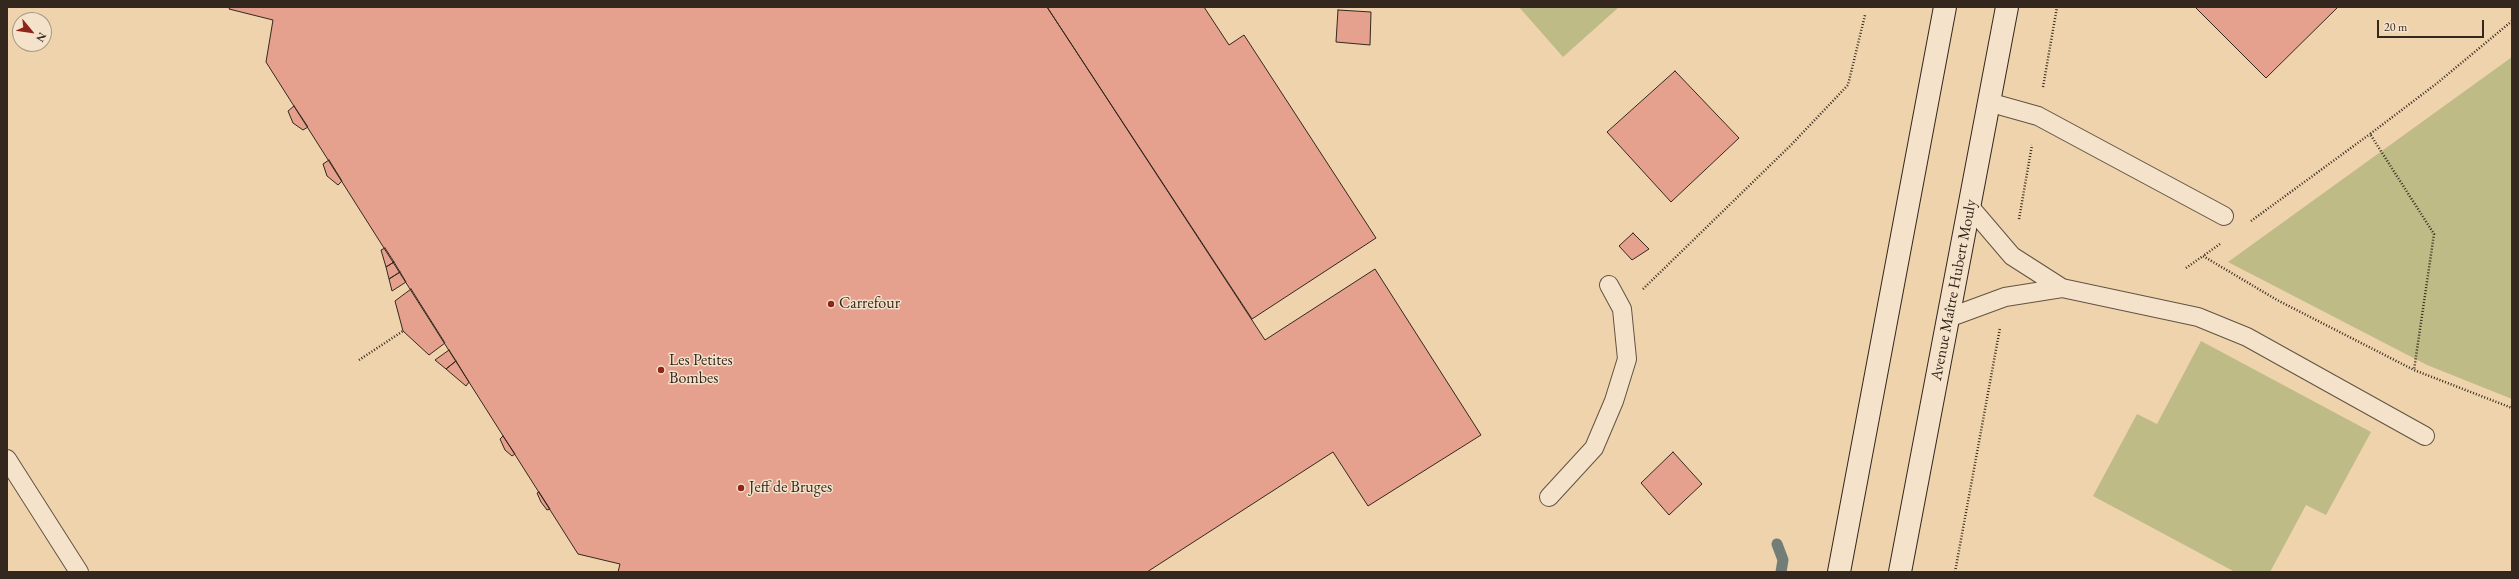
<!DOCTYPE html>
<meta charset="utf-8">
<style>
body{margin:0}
#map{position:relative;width:2519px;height:579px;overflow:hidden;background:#eed3ad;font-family:"EB Garamond",serif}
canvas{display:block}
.frame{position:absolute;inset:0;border:8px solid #34281e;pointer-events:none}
.north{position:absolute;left:12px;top:12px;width:40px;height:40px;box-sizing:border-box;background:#f4e2ca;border:1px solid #a79885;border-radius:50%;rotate:119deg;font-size:11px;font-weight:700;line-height:16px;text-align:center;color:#34281e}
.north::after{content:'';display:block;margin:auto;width:14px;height:18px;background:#8f2418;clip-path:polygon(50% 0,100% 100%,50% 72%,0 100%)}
.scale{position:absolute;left:2377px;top:20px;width:107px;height:18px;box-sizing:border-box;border:2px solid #34281e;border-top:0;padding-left:5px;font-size:12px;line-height:14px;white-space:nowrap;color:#34281e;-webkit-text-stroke:3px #f4e2ca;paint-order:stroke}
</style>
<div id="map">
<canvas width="2519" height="579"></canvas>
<div class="frame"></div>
<div class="north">N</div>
<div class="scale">20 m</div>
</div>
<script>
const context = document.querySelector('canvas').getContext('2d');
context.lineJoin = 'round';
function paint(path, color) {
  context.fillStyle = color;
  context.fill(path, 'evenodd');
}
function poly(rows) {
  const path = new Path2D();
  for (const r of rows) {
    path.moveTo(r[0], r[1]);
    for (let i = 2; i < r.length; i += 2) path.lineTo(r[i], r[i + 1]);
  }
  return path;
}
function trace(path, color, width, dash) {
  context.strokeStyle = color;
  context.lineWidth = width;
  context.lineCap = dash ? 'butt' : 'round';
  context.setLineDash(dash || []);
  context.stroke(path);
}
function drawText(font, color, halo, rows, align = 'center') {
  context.font = font + ' "EB Garamond",serif';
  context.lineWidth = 3;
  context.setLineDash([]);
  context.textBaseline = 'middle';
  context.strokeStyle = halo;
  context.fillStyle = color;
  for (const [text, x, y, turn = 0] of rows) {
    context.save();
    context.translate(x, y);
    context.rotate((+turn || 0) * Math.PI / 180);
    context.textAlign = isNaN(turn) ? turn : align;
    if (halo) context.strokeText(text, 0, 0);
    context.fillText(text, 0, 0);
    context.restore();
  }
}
const green = poly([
 [1519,7,1619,7,1563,57],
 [2512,57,2512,399,2427,365,2228,262],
 [2201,341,2371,432,2326,515,2306,505,2270,572,2235,572,2093,496,2137,414,2157,424]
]);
const stream = poly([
 [1777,544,1783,560,1781,572]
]);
const building = poly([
 [230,7,1047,7,1265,340,1375,269,1481,435,1368,506,1333,452,1147,572,618,572,620,564,578,554,266,62,273,20,229,9,230,7],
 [1047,7,1204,7,1229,45,1244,35,1376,238,1252,319,1047,7],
 [2195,7,2338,7,2266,78,2195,7],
 [1338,10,1371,12,1370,45,1336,42,1338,10],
 [1675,71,1739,138,1671,202,1607,132,1675,71],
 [294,106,308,127,303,130,293,123,288,111,294,106],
 [329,160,342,181,338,185,327,176,323,164,329,160],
 [1633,233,1649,249,1632,260,1619,246,1633,233],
 [385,248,394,262,386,267,381,250,385,248],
 [394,262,400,272,389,279,386,267,394,262],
 [400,272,406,282,392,291,389,279,400,272],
 [411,289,445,343,429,355,403,331,395,301,411,289],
 [449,350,456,361,446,369,435,360,449,350],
 [456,361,469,382,466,386,446,369,456,361],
 [503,436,515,454,512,456,505,450,500,439,503,436],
 [1673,452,1702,484,1669,515,1641,483,1673,452],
 [539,492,550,509,547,510,541,502,537,493,539,492]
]);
const path = poly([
 [2512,21,2436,84,2370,134,2434,234,2414,370,2512,408],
 [2043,87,2057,7],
 [2019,219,2032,145],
 [2251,221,2370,134],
 [2220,244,2203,256,2277,300,2414,370],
 [2186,268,2203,256],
 [1643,289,1791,145,1848,85,1865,15],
 [359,360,403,331],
 [1955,572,2000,328]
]);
const service = poly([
 [1988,102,2038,116,2224,216],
 [1971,208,2012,256,2062,288],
 [1948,318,2005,297,2062,288,2198,317,2247,337,2425,436],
 [7,459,79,572],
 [1549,497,1594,448,1614,401,1627,359,1622,309,1609,285]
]);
const secondary = poly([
 [1839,572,1945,7],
 [1900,572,2007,7]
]);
const markers = [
 [831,304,4,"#8f2418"],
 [661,370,4,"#8f2418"],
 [741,488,4,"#8f2418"]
];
const streetNames = [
 ["Avenue Maître Hubert Mouly",1954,290,-79]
];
const poiNames = [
 ["Carrefour",839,304],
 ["Les Petites",669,361],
 ["Bombes",669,379],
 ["Jeff de Bruges",749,488]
];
paint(green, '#bebb86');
trace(stream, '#727d77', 11);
paint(building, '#e5a08e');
trace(building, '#34281e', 1);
trace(service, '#625342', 20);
trace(secondary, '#34281e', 24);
trace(path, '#34281e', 2.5, [1, 2]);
trace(service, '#f4e2ca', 18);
trace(secondary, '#f4e2ca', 22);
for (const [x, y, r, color] of markers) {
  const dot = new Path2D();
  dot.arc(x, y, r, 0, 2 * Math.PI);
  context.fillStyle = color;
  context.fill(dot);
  trace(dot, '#f4e2ca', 1.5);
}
drawText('16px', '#34281e', '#f4e2ca', streetNames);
drawText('16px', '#34281e', '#f4e2ca', poiNames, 'left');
</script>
